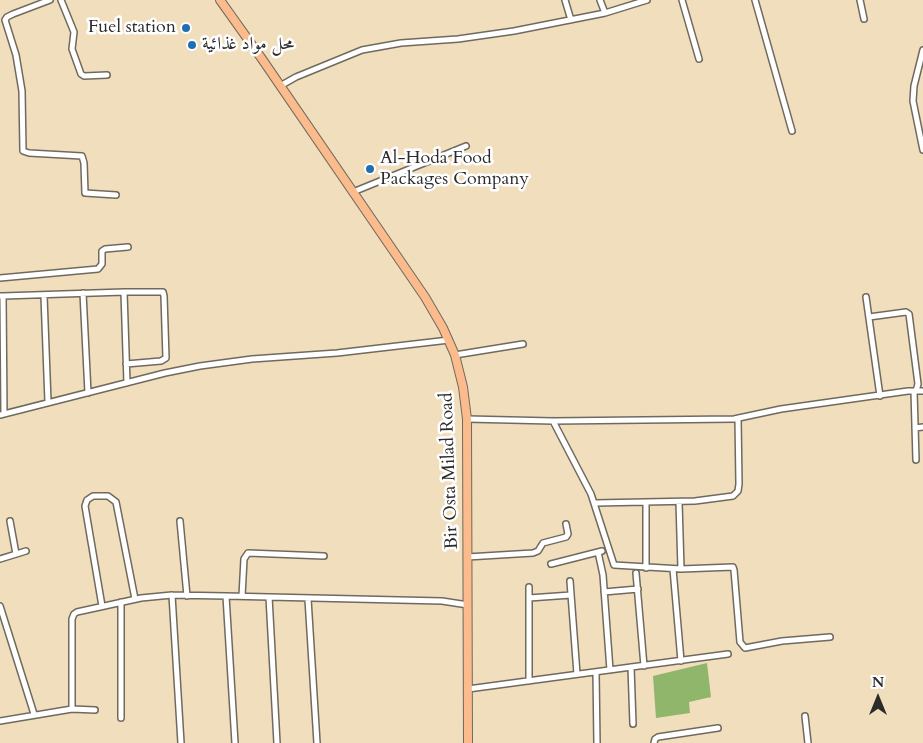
<!DOCTYPE html>
<meta charset="utf-8">
<style>
body{margin:0}
#map{position:relative;width:923px;height:743px;overflow:hidden;background:#f0debd;font-family:Cardo,serif}
canvas{display:block}
.north{position:absolute;left:853px;top:673px;width:50px;height:50px;-webkit-text-stroke:4px #fff;paint-order:stroke;rotate:0deg;font-size:14px;font-weight:700;line-height:20px;text-align:center;color:#2b2b2b}
.north::after{content:'';display:block;margin:auto;width:18px;height:22px;background:#2b2b2b;clip-path:polygon(50% 0,100% 100%,50% 72%,0 100%)}
</style>
<div id="map">
<canvas width="923" height="743"></canvas>
<div class="north">N</div>
</div>
<script>
const context = document.querySelector('canvas').getContext('2d');
context.lineJoin = 'round';
function paint(path, color) {
  context.fillStyle = color;
  context.fill(path, 'evenodd');
}
function poly(rows) {
  const path = new Path2D();
  for (const r of rows) {
    path.moveTo(r[0], r[1]);
    for (let i = 2; i < r.length; i += 2) path.lineTo(r[i], r[i + 1]);
  }
  return path;
}
function trace(path, color, width, dash) {
  context.strokeStyle = color;
  context.lineWidth = width;
  context.lineCap = dash ? 'butt' : 'round';
  context.setLineDash(dash || []);
  context.stroke(path);
}
function drawText(font, color, halo, rows, align = 'center') {
  context.font = font + ' Cardo,Amiri,serif';
  context.lineWidth = 5;
  context.setLineDash([]);
  context.textBaseline = 'middle';
  context.strokeStyle = halo;
  context.fillStyle = color;
  for (const [text, x, y, turn = 0] of rows) {
    context.save();
    context.translate(x, y);
    context.rotate((+turn || 0) * Math.PI / 180);
    context.textAlign = isNaN(turn) ? turn : align;
    if (halo) context.strokeText(text, 0, 0);
    context.fillText(text, 0, 0);
    context.restore();
  }
}
const forest = poly([
 [707,663,711,697,689,702,690,713,656,718,653,676]
]);
const minor = poly([
 [50,0,13,14,7,17,5,20,16,55,22,91,23,151,29,153,82,156,84,163,85,193,116,195],
 [61,0,74,32,72,49,81,74,84,76,107,75],
 [565,0,571,20],
 [600,0,605,13],
 [682,0,699,59],
 [755,0,792,131],
 [860,0,864,19],
 [923,50,914,86,913,101,923,150],
 [280,86,296,77,362,50,401,43,458,39,514,31,605,13,647,0],
 [353,192,466,146],
 [0,278,98,269,102,264,102,251,105,249,128,247],
 [124,292,127,383],
 [83,293,88,393],
 [0,296,3,296,4,414],
 [3,296,124,292,163,292,164,296,166,358,161,361,126,364],
 [44,296,48,402],
 [866,297,880,396],
 [869,317,906,312,909,314,918,384,916,391],
 [455,355,523,344],
 [914,391,916,460],
 [0,415,165,373,200,366,252,359,337,353,449,340],
 [467,419,553,421,734,419,781,409,908,391,923,391],
 [553,421,591,494,614,565,681,569,733,567,734,570,740,642,745,648,782,641,830,637],
 [915,428,923,427],
 [646,502,646,568],
 [679,502,681,569],
 [595,503,695,501,733,496,738,491,739,484,738,418],
 [10,521,16,554],
 [180,521,187,596],
 [598,552,603,575,610,670],
 [467,557,533,553,538,551,543,543,566,537,568,534,566,524],
 [0,559,26,551],
 [551,564,602,551],
 [673,569,681,661],
 [636,573,644,666],
 [570,581,577,674],
 [529,587,529,681],
 [604,592,638,589],
 [172,595,181,743],
 [242,596,244,559,248,553,324,556],
 [269,597,277,743],
 [529,598,571,595],
 [308,599,317,743],
 [0,606,34,714],
 [102,606,85,506,87,500,93,496,108,496,116,502,135,599],
 [631,667,633,724],
 [596,672,597,743],
 [468,689,728,654],
 [95,710,72,709,72,619,74,614,77,612,141,598,172,595,226,596],
 [805,716,808,743],
 [121,718,121,602],
 [0,721,72,709],
 [235,743,226,596,442,601,468,605],
 [654,743,655,739,658,737,718,728]
]);
const primary = poly([
 [220,0,262,59,425,297,443,328,455,355,463,387,467,419,468,743]
]);
const markers = [
 [186,28,5,"#1f6fb2"],
 [192,45,5,"#1f6fb2"],
 [370,169,5,"#1f6fb2"]
];
const poiNames = [
 ["Fuel station",176,28,"right"],
 ["محل مواد غذائية",202,45],
 ["Al-Hoda Food",380,159],
 ["Packages Company",380,180]
];
const streetNames = [
 ["Bir Osta Milad Road",450,471,-92]
];
paint(forest, '#90b66b');
trace(minor, '#706a5e', 8);
trace(primary, '#706a5e', 10);
trace(minor, '#fff', 5);
trace(primary, '#fbbb8c', 8);
for (const [x, y, r, color] of markers) {
  const dot = new Path2D();
  dot.arc(x, y, r, 0, 2 * Math.PI);
  context.fillStyle = color;
  context.fill(dot);
  trace(dot, '#fff', 2);
}
drawText('18px', '#2b2b2b', '#fff', poiNames, 'left');
drawText('18px', '#2b2b2b', '#fff', streetNames);
</script>
